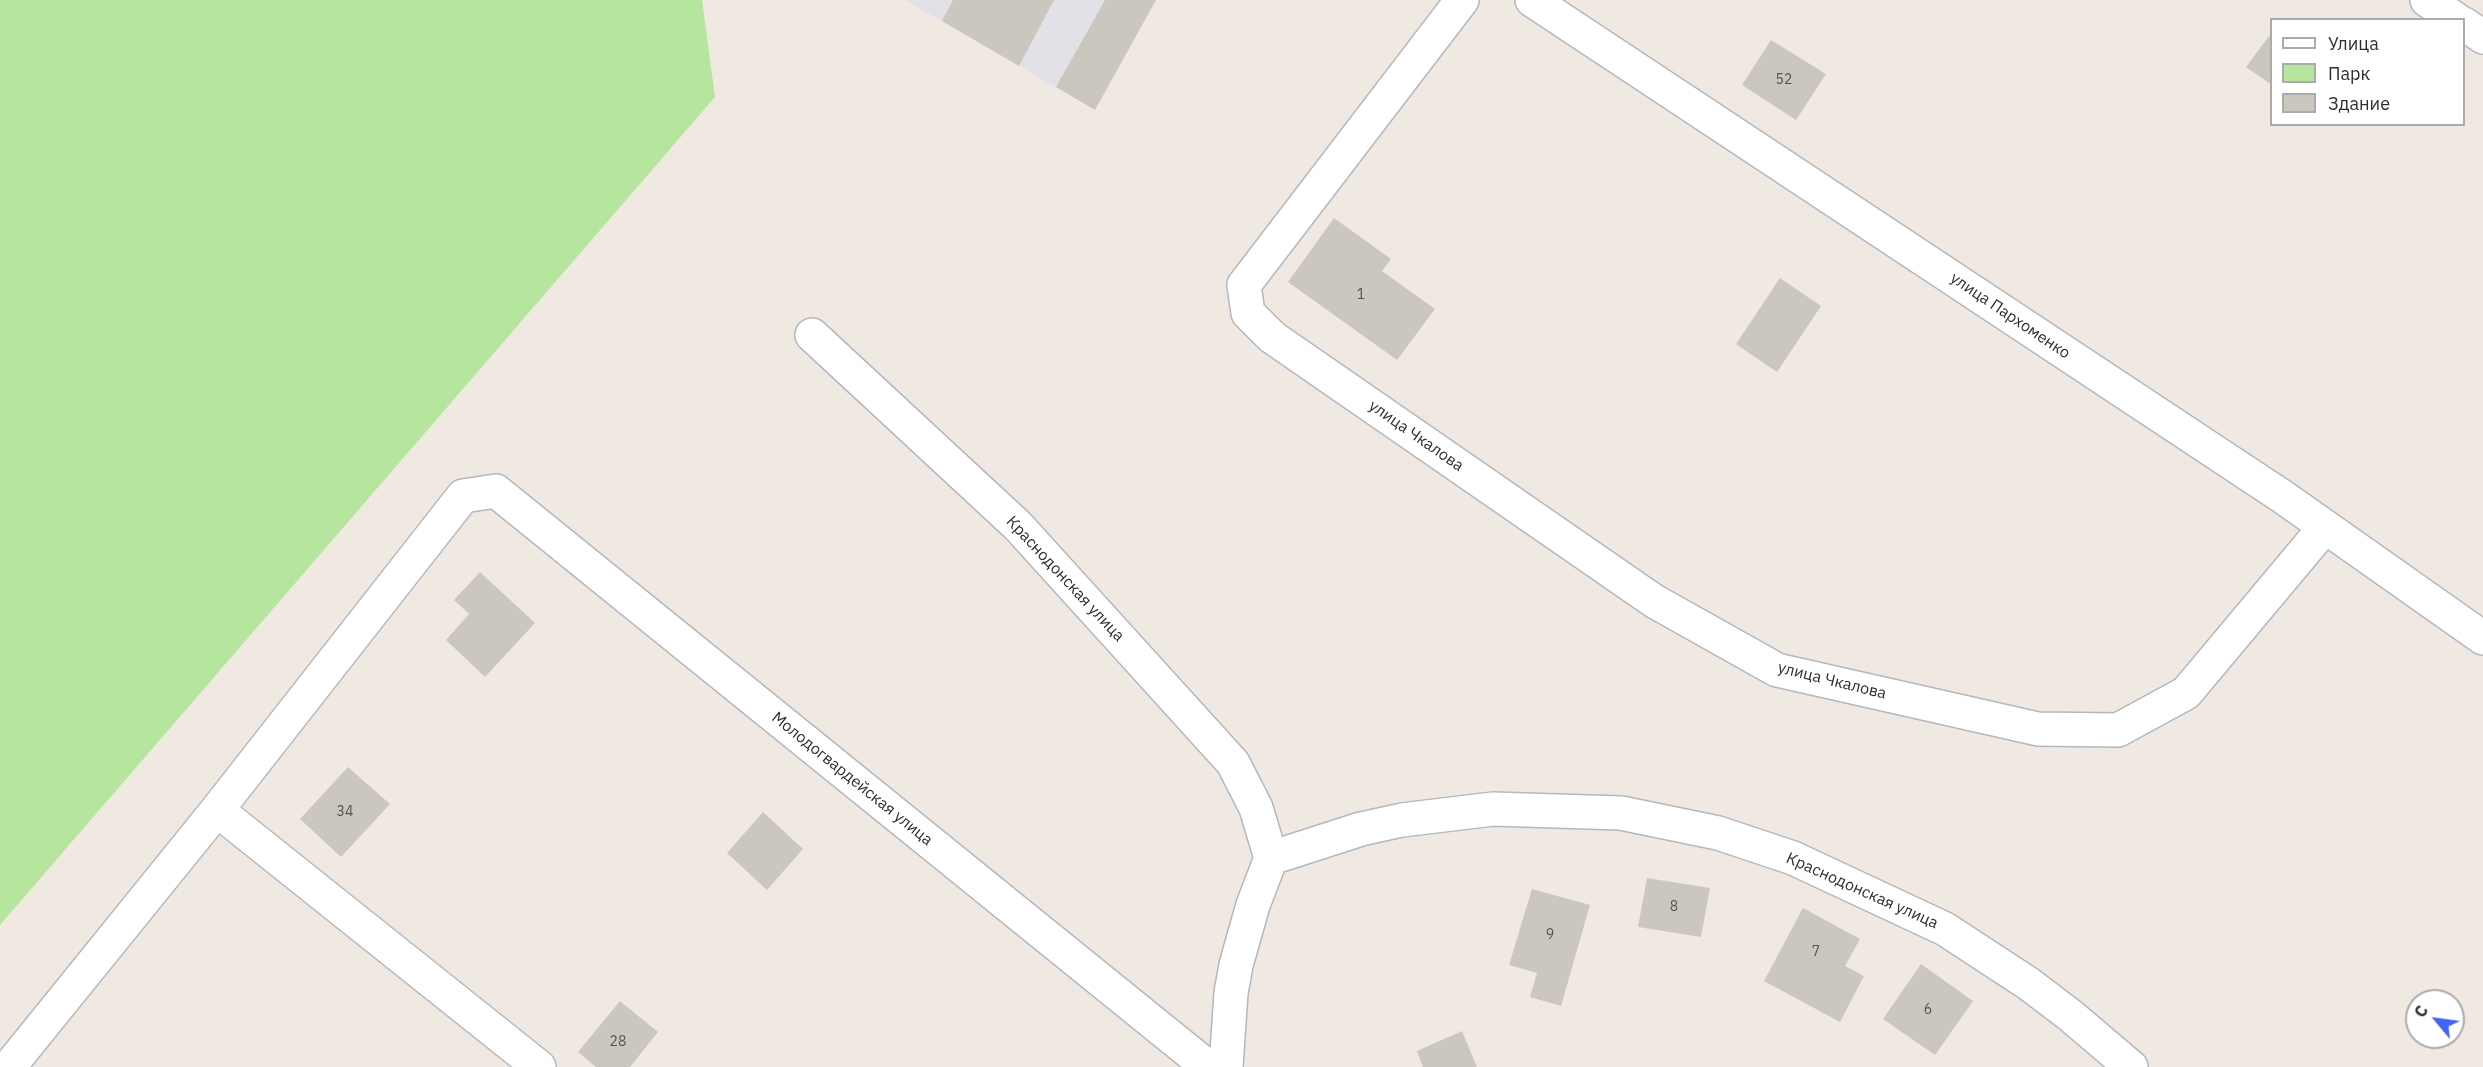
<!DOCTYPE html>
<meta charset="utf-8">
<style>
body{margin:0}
#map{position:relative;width:2483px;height:1067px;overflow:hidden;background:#efe9e1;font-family:"IBM Plex Sans",sans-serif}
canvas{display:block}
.legend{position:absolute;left:2270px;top:18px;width:195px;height:108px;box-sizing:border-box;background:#fff;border:2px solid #ababab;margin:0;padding:8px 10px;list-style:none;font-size:18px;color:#2e2e2e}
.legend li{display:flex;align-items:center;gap:12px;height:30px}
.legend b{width:30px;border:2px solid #ababab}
.north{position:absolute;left:2405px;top:989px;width:60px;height:60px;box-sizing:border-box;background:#fff;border:2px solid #ababab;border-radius:50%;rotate:299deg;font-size:16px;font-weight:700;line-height:24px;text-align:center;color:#2e2e2e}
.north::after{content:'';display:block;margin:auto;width:21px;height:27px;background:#4264fb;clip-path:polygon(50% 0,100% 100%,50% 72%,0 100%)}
</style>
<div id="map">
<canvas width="2483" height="1067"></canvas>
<ul class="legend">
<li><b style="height:8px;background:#fff"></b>Улица</li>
<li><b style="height:16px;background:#b6e59e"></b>Парк</li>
<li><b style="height:16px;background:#cbc7bf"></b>Здание</li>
</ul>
<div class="north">С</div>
</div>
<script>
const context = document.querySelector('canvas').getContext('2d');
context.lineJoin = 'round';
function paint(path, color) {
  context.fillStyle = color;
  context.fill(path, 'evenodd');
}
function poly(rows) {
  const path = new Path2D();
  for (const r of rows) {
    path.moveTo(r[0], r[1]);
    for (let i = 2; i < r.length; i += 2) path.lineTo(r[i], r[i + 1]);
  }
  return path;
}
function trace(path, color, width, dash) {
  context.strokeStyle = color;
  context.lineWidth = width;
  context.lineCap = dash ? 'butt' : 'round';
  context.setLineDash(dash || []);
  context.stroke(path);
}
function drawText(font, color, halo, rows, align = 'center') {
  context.font = font + ' "IBM Plex Sans",sans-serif';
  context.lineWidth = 5;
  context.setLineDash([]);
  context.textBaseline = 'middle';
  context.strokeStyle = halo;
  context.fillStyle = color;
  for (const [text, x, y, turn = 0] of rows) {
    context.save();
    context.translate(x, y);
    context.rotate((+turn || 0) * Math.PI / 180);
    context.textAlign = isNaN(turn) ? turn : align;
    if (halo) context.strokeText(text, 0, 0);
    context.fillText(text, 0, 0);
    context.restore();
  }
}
const industrial = poly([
 [905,0,1156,0,1095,110]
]);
const green = poly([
 [0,0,702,0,715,97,0,925]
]);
const building = poly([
 [953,0,1054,0,1019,66,942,21],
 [1105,0,1156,0,1095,110,1056,87],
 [2272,32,2272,85,2246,67],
 [1771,40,1826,74,1796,120,1742,85],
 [1334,218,1391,259,1382,271,1435,309,1397,360,1288,282],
 [1780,278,1821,306,1777,372,1736,344],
 [480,572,535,623,485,677,446,640,469,614,454,600],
 [348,767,390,804,341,857,300,819],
 [763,812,803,849,767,890,727,853],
 [1647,878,1710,888,1701,937,1638,927],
 [1532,889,1590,905,1561,1006,1530,997,1537,973,1509,965],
 [1803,908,1860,939,1845,966,1864,976,1840,1022,1764,981],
 [1921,964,1973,1001,1935,1055,1883,1019],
 [620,1001,658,1032,630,1067,596,1067,578,1052],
 [1462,1031,1477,1067,1423,1067,1417,1051]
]);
const minor = poly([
 [1462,0,1244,285,1248,313,1272,337,1654,601,1777,670,2038,729,2118,730,2186,693,2325,527],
 [1532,0,2283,497,2483,638],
 [2427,0,2457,20],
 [2464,24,2483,37],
 [812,335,1018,526,1233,763,1256,808,1271,858],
 [217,810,539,1067],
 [9,1067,217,810,463,496,496,491,1208,1067],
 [1226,1067,1231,993,1236,965,1253,905,1271,858,1361,829,1402,820,1493,809,1621,813,1718,833,1793,858,1945,929,2029,984,2071,1016,2131,1067]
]);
const numberNames = [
 ["52",1784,80],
 ["1",1361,295],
 ["34",345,812],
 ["8",1674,907],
 ["9",1550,935],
 ["7",1816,952],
 ["6",1928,1010],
 ["28",618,1042]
];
const streetNames = [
 ["улица Пархоменко",2010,316,34],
 ["улица Чкалова",1416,436,35],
 ["Краснодонская улица",1065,579,47],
 ["улица Чкалова",1832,681,14],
 ["Молодогвардейская улица",852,779,39],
 ["Краснодонская улица",1862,891,24]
];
paint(industrial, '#e3e1e8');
paint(green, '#b6e59e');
paint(building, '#cbc7bf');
trace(minor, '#b4b7c1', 36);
trace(minor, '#fff', 33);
drawText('14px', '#555452', null, numberNames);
drawText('16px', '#2e2e2e', '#fff', streetNames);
</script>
